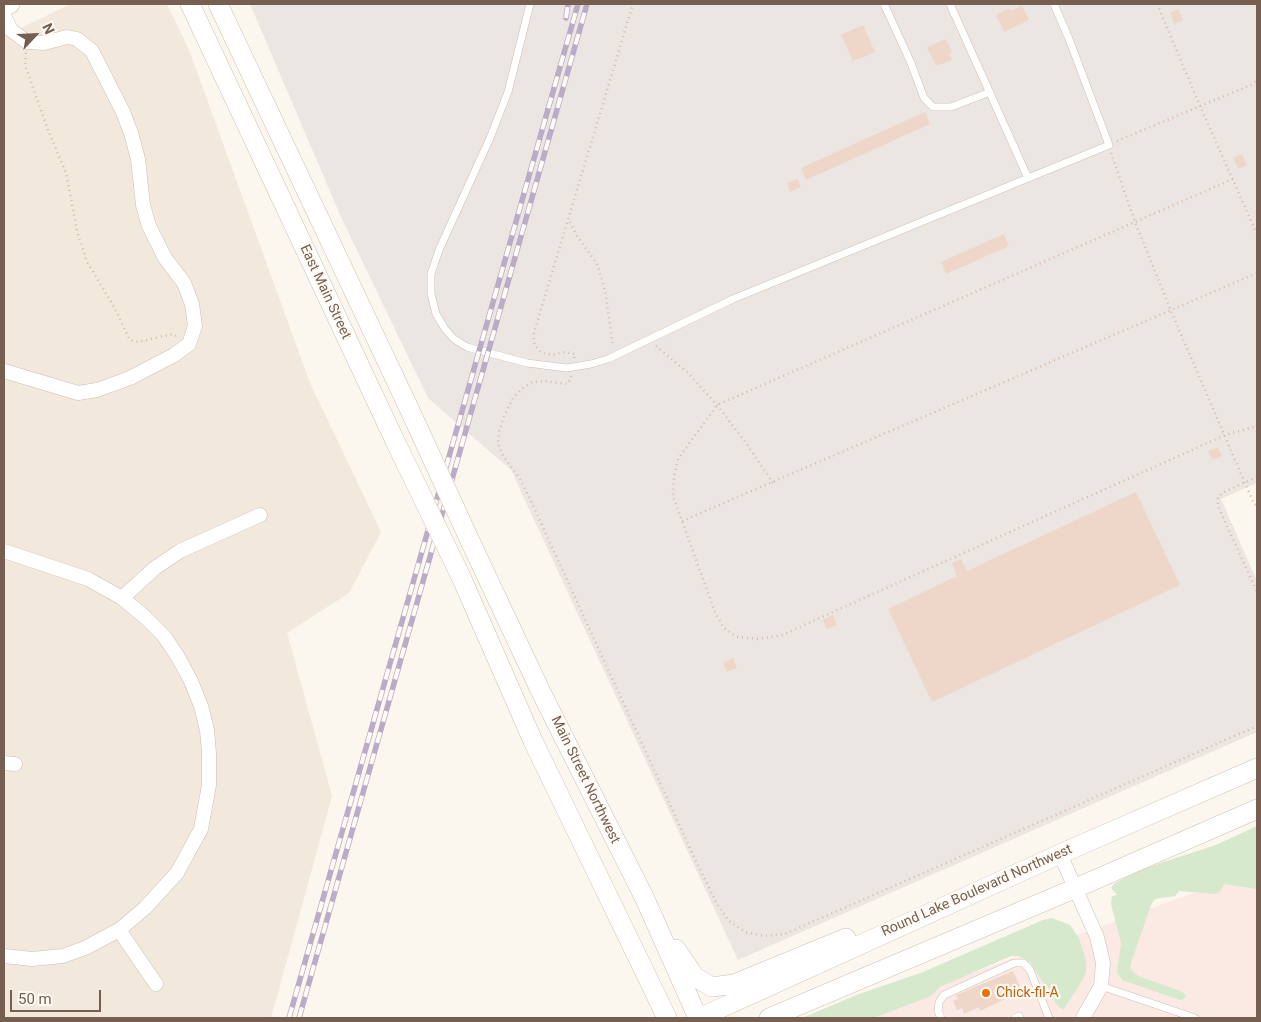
<!DOCTYPE html>
<style>
body{margin:0}
#map{position:relative;width:1261px;height:1022px;overflow:hidden;background:#fbf6ee;font-family:Roboto,sans-serif}
canvas{display:block}
.frame{position:absolute;inset:0;border:5px solid #765f51;pointer-events:none}
.north{position:absolute;left:10px;top:10px;width:50px;height:50px;-webkit-text-stroke:4px #fefaf4;paint-order:stroke;rotate:65deg;font-size:14px;font-weight:700;line-height:20px;text-align:center;color:#765f51}
.north::after{content:'';display:block;margin:auto;width:18px;height:22px;background:#765f51;clip-path:polygon(50% 0,100% 100%,50% 72%,0 100%)}
.scale{position:absolute;left:10px;top:990px;width:91px;height:22px;box-sizing:border-box;border:2px solid #765f51;border-top:0;padding-left:6px;font-size:15px;line-height:18px;white-space:nowrap;color:#765f51;-webkit-text-stroke:4px #fefaf4;paint-order:stroke}
</style>
<div id="map">
<canvas width="1261" height="1022"></canvas>
<div class="frame"></div>
<div class="north">N</div>
<div class="scale">50 m</div>
</div>
<script>
const context = document.querySelector('canvas').getContext('2d');
context.lineJoin = 'round';
function paint(path, color) {
  context.fillStyle = color;
  context.fill(path, 'evenodd');
}
function poly(rows) {
  const path = new Path2D();
  for (const r of rows) {
    path.moveTo(r[0], r[1]);
    for (let i = 2; i < r.length; i += 2) path.lineTo(r[i], r[i + 1]);
  }
  return path;
}
function trace(path, color, width, dash) {
  context.strokeStyle = color;
  context.lineWidth = width;
  context.lineCap = dash ? 'butt' : 'round';
  context.setLineDash(dash || []);
  context.stroke(path);
}
function drawText(font, color, halo, rows, align = 'center') {
  context.font = font + ' Roboto,sans-serif';
  context.lineWidth = 4.5;
  context.setLineDash([]);
  context.textBaseline = 'middle';
  context.strokeStyle = halo;
  context.fillStyle = color;
  for (const [text, x, y, turn = 0] of rows) {
    context.save();
    context.translate(x, y);
    context.rotate((+turn || 0) * Math.PI / 180);
    context.textAlign = isNaN(turn) ? turn : align;
    if (halo) context.strokeText(text, 0, 0);
    context.fillText(text, 0, 0);
    context.restore();
  }
}
const residential = poly([
 [71,4,167,4,189,50,310,383,381,532,349,593,287,633,332,796,271,1018,4,1018,4,36]
]);
const commercial = poly([
 [1257,870,1257,1018,839,1018,912,995]
]);
const industrial = poly([
 [250,4,1257,4,1257,483,1221,499,1257,581,1257,732,738,960,511,470,428,398,341,217]
]);
const green = poly([
 [1257,826,1257,883,1256,889,1224,884,1220,892,1215,894,1179,891,1175,896,1155,899,1151,905,1132,960,1130,968,1135,974,1141,977,1183,992,1186,996,1184,999,1180,1000,1122,980,1117,972,1121,943,1111,904,1112,896,1117,895,1111,888,1115,883,1145,868,1216,845],
 [1052,918,1070,925,1079,938,1086,960,1086,972,1082,981,1063,1010,1056,1004,1047,985,1045,986,1030,962,1019,956,1011,956,940,987,931,996,874,1018,802,1018,859,994,923,972,1043,920]
]);
const building = poly([
 [1022,6,1029,20,1004,32,996,15,1009,8,1011,11],
 [1178,9,1183,20,1174,24,1170,13],
 [863,25,875,52,853,61,841,35],
 [946,39,952,52,949,54,952,60,936,66,927,47],
 [925,112,930,124,806,180,801,168],
 [1242,154,1247,165,1238,169,1233,158],
 [797,179,801,187,790,192,787,183],
 [1004,234,1009,246,946,274,941,262],
 [1218,447,1222,456,1212,460,1208,451],
 [1136,492,1180,585,932,702,888,609,957,576,952,563,961,559,967,571],
 [833,615,837,625,827,629,823,620],
 [733,658,737,668,727,672,723,663],
 [1013,971,1021,989,1014,992,1015,994,980,1011,979,1007,964,1014,962,1008,957,1010,953,1001,958,999,956,995]
]);
const path = poly([
 [1157,4,1200,106,1257,234],
 [26,53,25,65,48,130,66,173,78,235,87,262,113,305,130,340,138,342,173,334,177,337],
 [1117,141,1253,84,1257,79],
 [1111,153,1135,222,1171,311,1254,504,1257,506],
 [1233,179,717,405,678,459,674,477,673,496,715,612,723,627,737,637,759,639,782,635,1225,435,1257,426],
 [570,222,577,236,597,264,605,290,613,346],
 [656,346,687,372,717,405,746,443,773,483],
 [574,358,575,354,565,352,551,355,542,353,535,346,533,336,633,4],
 [571,376,568,384,545,381,532,382,523,388,513,398,504,417,499,432,498,443,502,454,520,479,530,499,694,857,717,904,729,921,745,932,764,936,785,934,1257,726],
 [1257,477,1222,493,1218,497,1218,506,1257,592],
 [682,521,1257,273]
]);
const lane = poly([
 [530,4,508,92,490,138,439,250,431,274,431,294,436,314,445,329,454,339,467,347,527,363,567,368,591,364,608,359,733,299,1109,145,1069,39,1054,4],
 [884,4,911,63,924,98,933,107,951,107,990,92],
 [950,4,1028,178],
 [1101,986,1195,1018],
 [941,1018,938,1011,939,1002,944,995,1014,963,1024,963,1030,970,1049,1018],
 [1015,1018,1019,1016,1020,1018]
]);
const street = poly([
 [4,16,11,30,27,42,44,43,67,37,77,39,92,51,123,112,131,133,138,159,143,205,149,226,165,258,184,283,192,304,195,326,189,344,174,355,130,378,97,390,78,393,4,371],
 [4,551,88,579,122,598,145,617,164,636,178,657,191,681,201,706,207,730,209,753,209,785,201,829,177,873,145,908,119,930,85,948,63,956,32,959,4,956],
 [122,598,155,568,180,551,260,515],
 [4,763,15,764],
 [1060,854,1097,937,1103,963,1101,986,1083,1018],
 [119,930,156,984]
]);
const secondary = poly([
 [190,4,396,443],
 [218,4,407,404],
 [4,7,10,4],
 [471,543,541,692,645,899,698,1018],
 [462,579,533,741,667,1018],
 [676,949,695,977,712,987,734,984,846,938],
 [699,1018,1060,854,1257,768],
 [769,1018,1076,888,1257,809]
]);
const rail = poly([
 [566,18,568,4],
 [289,1018,578,4],
 [299,1018,587,4]
]);
const secondaryBridge = poly([
 [407,404,471,543],
 [396,443,462,579]
]);
const markers = [
 [986,993,5,"#e8710a"]
];
const streetNames = [
 ["East Main Street",325,292,65],
 ["Main Street Northwest",585,780,64],
 ["Round Lake Boulevard Northwest",977,891,-24]
];
const foodNames = [
 ["Chick-fil-A",996,993]
];
paint(residential, '#f2e8dc');
paint(commercial, '#faeae3');
paint(industrial, '#ece6e2');
paint(green, '#d7e9cc');
paint(building, '#eed7c8');
trace(lane, '#cdbfb3', 8);
trace(street, '#cdbfb3', 15);
trace(secondary, '#d0bfb1', 20);
trace(path, '#d4bbaa', 2.5, [1, 4]);
trace(lane, '#fff', 7);
trace(street, '#fff', 14);
trace(secondary, '#fff', 19);
trace(rail, '#baabc6', 5.5);
trace(rail, '#fefaf4', 4, [11]);
trace(secondaryBridge, '#d0bfb1', 20, []);
trace(secondaryBridge, '#fff', 19);
for (const [x, y, r, color] of markers) {
  const dot = new Path2D();
  dot.arc(x, y, r, 0, 2 * Math.PI);
  context.fillStyle = color;
  context.fill(dot);
  trace(dot, '#fefaf4', 2);
}
drawText('14px', '#765f51', '#fefaf4', streetNames);
drawText('14px', '#c56008', '#fefaf4', foodNames, 'left');
</script>
